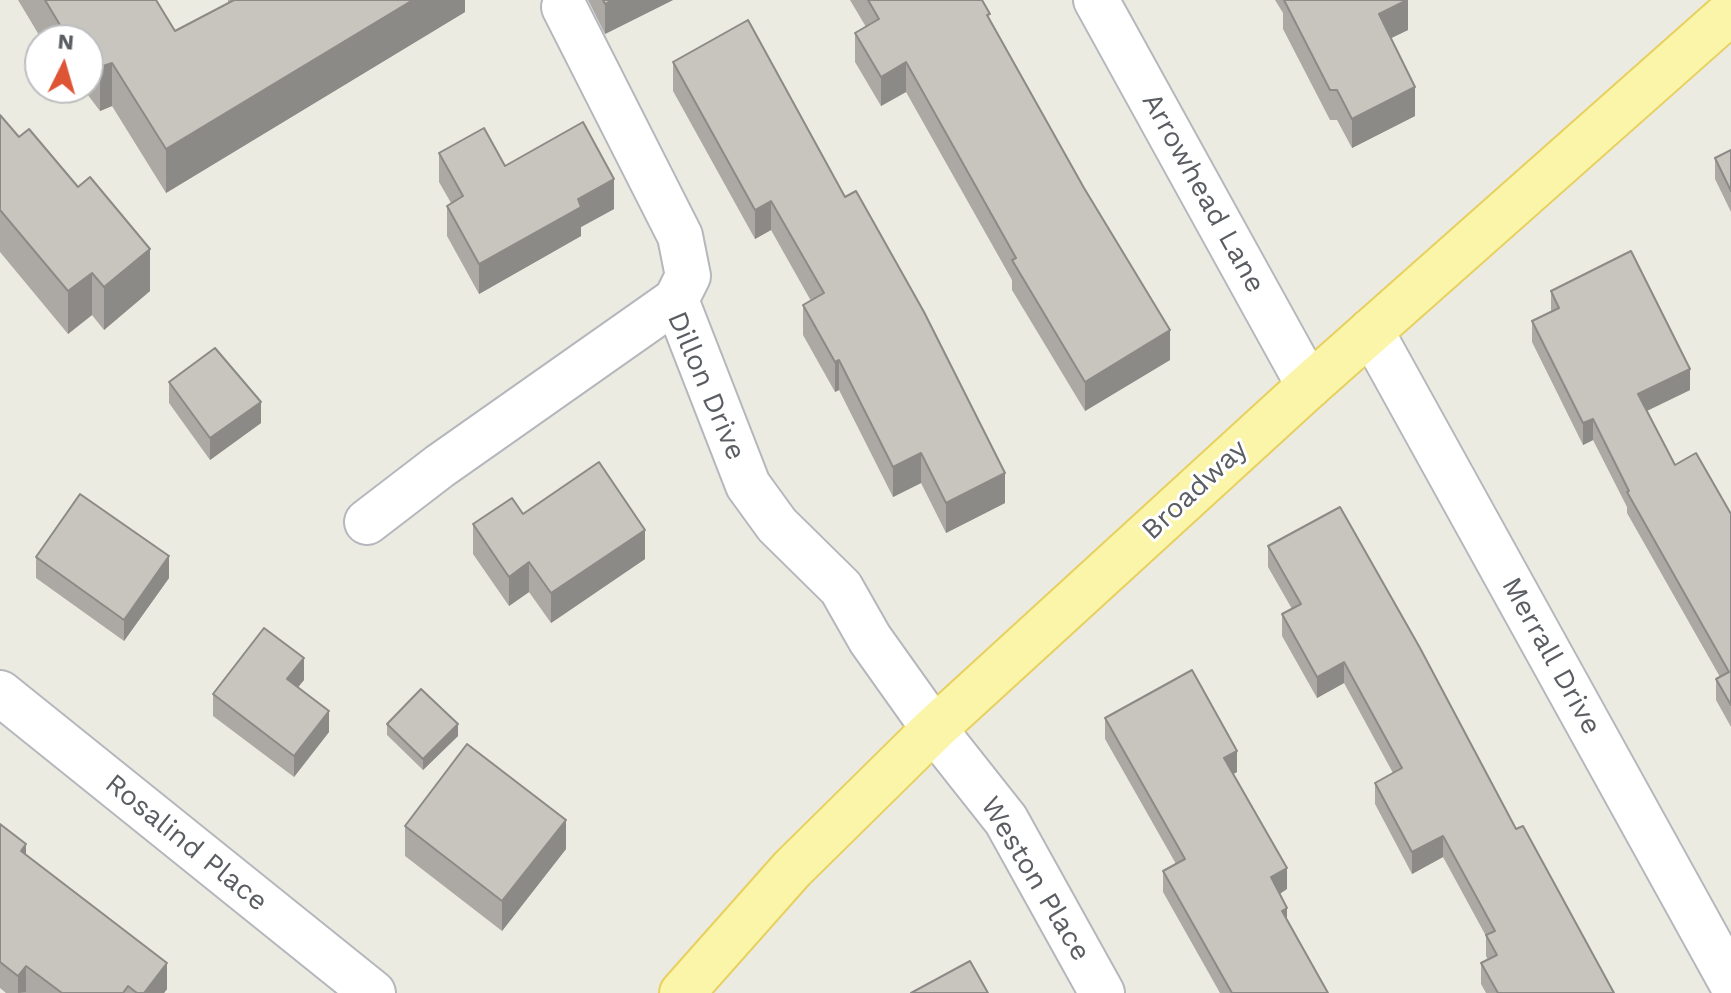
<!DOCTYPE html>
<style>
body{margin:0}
#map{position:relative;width:1731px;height:993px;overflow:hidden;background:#ecebe2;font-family:"Work Sans",sans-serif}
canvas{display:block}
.north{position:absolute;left:24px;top:24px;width:80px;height:80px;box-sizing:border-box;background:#fff;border:2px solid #bdbec0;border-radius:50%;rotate:5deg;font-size:22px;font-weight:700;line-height:32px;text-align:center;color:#5a5d62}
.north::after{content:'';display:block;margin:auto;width:28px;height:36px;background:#de5536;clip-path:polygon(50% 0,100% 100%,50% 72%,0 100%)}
</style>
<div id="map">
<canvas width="1731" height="993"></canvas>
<div class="north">N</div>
</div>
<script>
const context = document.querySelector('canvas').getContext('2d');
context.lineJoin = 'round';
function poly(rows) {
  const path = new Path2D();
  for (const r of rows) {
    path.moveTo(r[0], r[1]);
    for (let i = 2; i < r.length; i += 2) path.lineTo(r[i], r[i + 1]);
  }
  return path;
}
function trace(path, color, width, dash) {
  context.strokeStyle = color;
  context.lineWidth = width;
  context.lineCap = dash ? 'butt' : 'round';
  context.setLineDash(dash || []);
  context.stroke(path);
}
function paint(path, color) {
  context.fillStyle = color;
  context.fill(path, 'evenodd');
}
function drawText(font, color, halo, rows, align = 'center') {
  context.font = font + ' "Work Sans",sans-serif';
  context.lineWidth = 6;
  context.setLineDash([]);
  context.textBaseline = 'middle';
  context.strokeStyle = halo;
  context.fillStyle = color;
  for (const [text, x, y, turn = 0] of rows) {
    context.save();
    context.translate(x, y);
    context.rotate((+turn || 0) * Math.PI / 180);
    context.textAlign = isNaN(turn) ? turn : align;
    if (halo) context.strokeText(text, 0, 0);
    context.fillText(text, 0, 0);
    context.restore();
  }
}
const minor = poly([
 [1096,0,1309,386],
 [564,7,680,236,688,276,676,300],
 [1371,331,1731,982],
 [367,522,440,466,676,300,748,485,777,525,841,588,870,639,934,729,1006,820,1102,993],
 [0,693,373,993]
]);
const major = poly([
 [682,993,792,869,934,729,1309,386,1731,12]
]);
const wall = poly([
 [18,0,156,0,175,31,228,3,228,0,465,0,465,12,166,193,112,106,100,111,84,90,75,93,72,88,88,88,88,40,42,40],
 [588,0,673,0,605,34],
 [850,0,982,0,990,20,1170,360,1085,411,1012,290,1012,280,906,92,881,106,855,62,855,33,866,27],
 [1275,0,1407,0,1408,30,1391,38,1415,116,1352,148,1337,120,1330,120,1283,29,1283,13],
 [673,62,1005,503,946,533,921,483,893,497,839,390,835,392,803,335,803,305,811,301,771,230,755,239,673,91],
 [0,115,150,291,104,330,92,315,68,334,0,252],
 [1731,150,1731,212,1715,179,1715,158],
 [439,153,505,166,614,209,581,227,581,236,479,294,447,236,447,206,451,203,439,182],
 [1551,291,1690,390,1647,411,1675,465,1731,514,1731,727,1716,700,1716,679,1720,677,1627,513,1627,507,1593,440,1583,445,1532,342,1532,321,1551,312],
 [169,382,261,423,210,460,169,403],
 [523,514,645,559,551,623,529,592,509,606,473,554,473,524],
 [1268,546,1516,829,1614,993,1486,993,1481,984,1481,963,1488,960,1486,956,1486,936,1443,857,1412,874,1375,804,1375,783,1393,773,1344,683,1317,698,1282,636,1282,614,1292,609,1268,567],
 [36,557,169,578,124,641,36,578],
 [304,680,298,687,329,732,294,777,213,716,213,694],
 [1105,718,1237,772,1233,774,1287,889,1280,894,1287,921,1328,993,1220,993,1163,892,1163,871,1176,864,1105,739],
 [387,724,458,736,423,770,387,735],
 [0,824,26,855,167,989,164,993,6,993,0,988],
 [405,826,566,849,502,931,405,856]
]);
const shadedWall = poly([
 [413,0,465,0,465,12,166,193,166,149],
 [613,0,673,0,605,34,605,4],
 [1408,0,1408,30,1379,44,1379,14],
 [906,62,906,92,881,106,881,77],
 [112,63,112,106,100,111,100,67],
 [1415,87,1415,116,1352,148,1352,119],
 [75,88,84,88,84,90,75,93],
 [614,179,614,209,581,227,581,236,479,294,479,264,578,199],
 [771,201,771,230,755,239,755,210],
 [150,249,150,291,104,330,104,287],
 [92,273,92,315,68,334,68,291],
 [1170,330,1170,360,1085,411,1085,382],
 [839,360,839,390,835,392,835,362],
 [1690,369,1690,390,1638,415,1638,394],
 [261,402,261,423,210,460,210,438],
 [1593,419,1593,440,1583,445,1583,423],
 [921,453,921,483,893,497,893,467],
 [1005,473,1005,503,946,533,946,503],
 [645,530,645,559,551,623,551,593],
 [169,556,169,578,124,641,124,620],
 [529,562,529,592,509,606,509,577],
 [304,658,304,680,287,701,287,679],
 [1344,662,1344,683,1317,698,1317,677],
 [329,711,329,732,294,777,294,756],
 [458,724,458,736,423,770,423,759],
 [1237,751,1237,772,1224,779,1224,758],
 [566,820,566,849,502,931,502,901],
 [1443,836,1443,857,1412,874,1412,852],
 [26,844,26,871,21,851],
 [1287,868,1287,889,1271,899,1271,877],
 [1287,908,1287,929,1282,911],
 [167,963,167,989,164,993,144,993],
 [26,966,26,992,18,993,18,976]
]);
const building = poly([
 [45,0,156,0,175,31,234,0,413,0,166,149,112,63,100,67,88,52,88,40,69,40,45,0],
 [603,0,613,0,605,4,603,0],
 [868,0,982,0,990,14,987,15,1084,188,1170,330,1085,382,1012,260,1016,258,906,62,881,77,855,33,879,19,868,0],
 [1284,0,1407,0,1379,14,1415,87,1352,119,1337,90,1330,90,1284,0],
 [748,20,845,197,856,191,924,312,1005,473,946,503,921,453,893,467,839,360,835,362,803,305,824,293,771,201,755,210,673,62,748,20],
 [0,115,19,137,29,129,78,187,90,177,150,249,104,287,92,273,68,291,0,210,0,115],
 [583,122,614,179,578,199,581,207,479,264,447,206,463,196,439,153,484,128,505,166,583,122],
 [1731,150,1731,191,1715,158,1731,150],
 [1631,251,1690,369,1638,394,1675,465,1696,453,1731,514,1731,705,1716,679,1729,672,1627,492,1629,491,1593,419,1583,423,1532,321,1559,308,1551,291,1631,251],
 [215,348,261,402,210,438,169,382,215,348],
 [599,462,645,530,551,593,529,562,509,577,473,524,512,498,523,514,599,462],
 [80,494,169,556,124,620,36,557,80,494],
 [1340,507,1420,648,1516,829,1523,826,1614,993,1498,993,1481,963,1497,955,1486,935,1495,931,1443,836,1412,852,1375,783,1402,768,1344,662,1317,677,1282,614,1301,604,1268,546,1340,507],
 [264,628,304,658,287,679,329,711,294,756,213,694,264,628],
 [1192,670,1237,751,1224,758,1287,868,1271,877,1287,908,1282,911,1328,993,1232,993,1163,871,1185,859,1105,718,1192,670],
 [421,689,458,724,423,759,387,724,421,689],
 [467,744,566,820,502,901,405,826,467,744],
 [0,824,26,844,21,851,167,963,144,993,137,993,128,986,123,993,62,993,26,966,18,976,0,962,0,824],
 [970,961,988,993,911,993,970,961]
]);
const streetNames = [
 ["Arrowhead Lane",1203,193,61],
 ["Dillon Drive",706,386,67],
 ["Broadway",1195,490,-43],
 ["Merrall Drive",1551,656,61],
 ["Rosalind Place",186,843,39],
 ["Weston Place",1035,879,59]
];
trace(minor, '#b4b7bc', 48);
trace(major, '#e8d05f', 48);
trace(minor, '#fff', 44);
trace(major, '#faf5a9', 44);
paint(wall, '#aca9a4');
paint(shadedWall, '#8c8a86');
paint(building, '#c8c5bf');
trace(building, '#8c8a86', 2);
drawText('28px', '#5a5d62', '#fff', streetNames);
</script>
